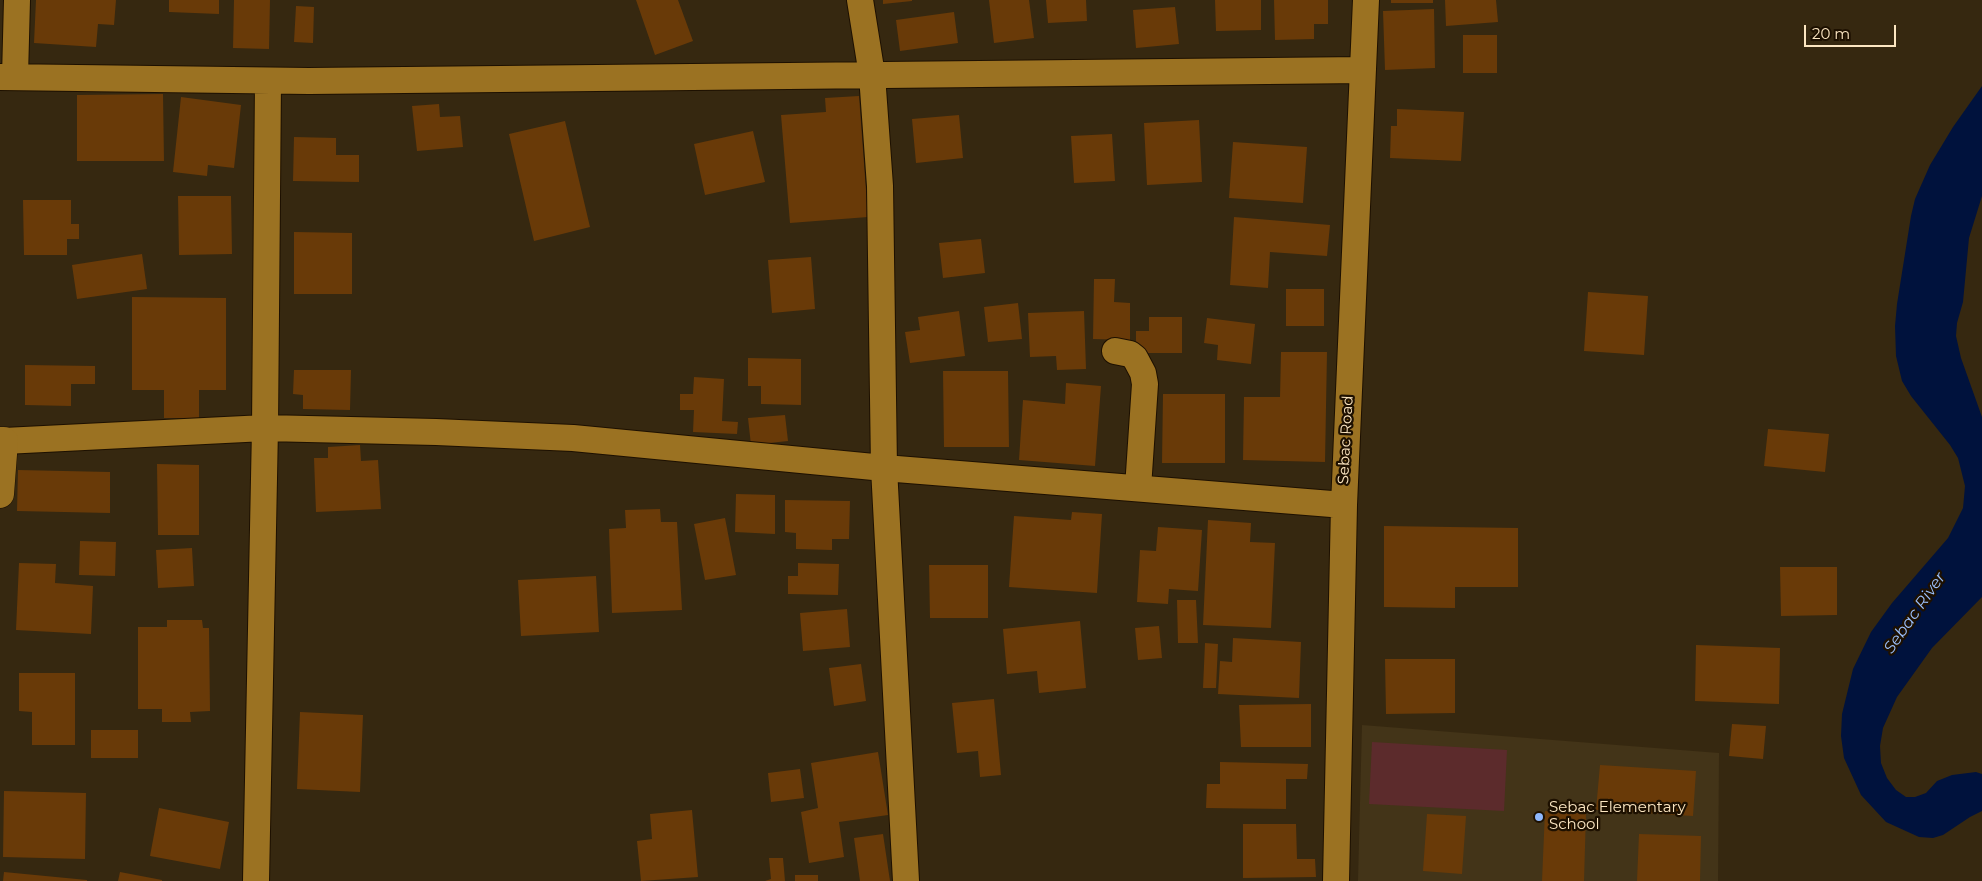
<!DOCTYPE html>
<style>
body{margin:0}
#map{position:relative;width:1982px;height:881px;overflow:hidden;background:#362810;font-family:Montserrat,sans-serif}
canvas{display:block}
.scale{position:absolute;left:1804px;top:25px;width:92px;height:22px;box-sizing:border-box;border:2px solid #fce6c1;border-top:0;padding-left:6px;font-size:15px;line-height:18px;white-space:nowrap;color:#fce6c1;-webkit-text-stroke:4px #1d1000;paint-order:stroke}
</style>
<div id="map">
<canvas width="1982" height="881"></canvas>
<div class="scale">20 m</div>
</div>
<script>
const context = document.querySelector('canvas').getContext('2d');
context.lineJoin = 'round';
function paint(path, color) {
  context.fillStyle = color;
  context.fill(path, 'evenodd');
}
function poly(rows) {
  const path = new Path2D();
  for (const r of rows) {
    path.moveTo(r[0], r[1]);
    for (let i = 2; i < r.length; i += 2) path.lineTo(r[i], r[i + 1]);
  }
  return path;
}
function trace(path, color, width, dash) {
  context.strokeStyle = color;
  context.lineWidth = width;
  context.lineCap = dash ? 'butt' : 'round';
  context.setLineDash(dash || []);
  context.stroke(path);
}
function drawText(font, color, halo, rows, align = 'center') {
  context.font = font + ' Montserrat,sans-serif';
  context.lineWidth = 4.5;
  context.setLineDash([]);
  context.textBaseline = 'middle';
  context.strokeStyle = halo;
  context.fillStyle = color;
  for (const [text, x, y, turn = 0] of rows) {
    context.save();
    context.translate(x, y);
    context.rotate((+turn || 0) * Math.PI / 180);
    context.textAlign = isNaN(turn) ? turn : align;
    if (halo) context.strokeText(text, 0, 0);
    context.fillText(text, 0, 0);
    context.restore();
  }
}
const built = poly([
 [1362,725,1719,753,1718,881,1358,881]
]);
const green = poly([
 [1372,742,1507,750,1504,811,1369,804]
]);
const water = poly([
 [1982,86,1982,196,1969,238,1963,302,1957,323,1956,336,1961,358,1982,417,1982,597,1932,648,1897,697,1883,728,1880,746,1881,763,1887,778,1896,790,1906,797,1915,797,1926,793,1937,781,1952,775,1976,772,1982,774,1982,811,1970,817,1943,835,1933,838,1919,837,1886,822,1861,795,1844,758,1841,736,1842,714,1853,669,1871,632,1892,603,1948,538,1963,508,1965,486,1958,458,1950,445,1911,396,1902,381,1896,356,1895,326,1897,304,1911,216,1915,199,1930,165,1953,127]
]);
const building = poly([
 [36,0,116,0,114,25,98,24,96,47,34,43],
 [169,0,219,0,219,14,169,12],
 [234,0,270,0,269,49,233,48],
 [636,0,678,0,693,41,655,55],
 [883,0,912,0,912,1,883,4],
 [989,0,1029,0,1034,38,994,43],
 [1046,0,1086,0,1087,21,1048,23],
 [1215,0,1261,0,1261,30,1216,31],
 [1274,0,1328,0,1328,24,1314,24,1314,39,1275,40],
 [1391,0,1433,0,1433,3,1391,3],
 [1445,0,1496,0,1498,22,1446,26],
 [296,6,314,7,313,43,294,42],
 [1175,7,1179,44,1136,48,1133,10],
 [1434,9,1435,68,1385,70,1383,11],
 [954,12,958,43,900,51,896,20],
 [1463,35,1497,35,1497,73,1463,73],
 [163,94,164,161,77,161,77,95],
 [859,96,868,217,790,223,781,115,826,112,825,98],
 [181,97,241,105,234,168,208,165,207,176,173,172],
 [439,104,440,117,460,116,463,147,417,151,412,106],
 [1397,109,1464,112,1461,161,1390,158,1391,126,1397,126],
 [959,115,963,158,916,163,912,119],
 [1199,120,1202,182,1147,185,1144,123],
 [565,121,590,227,534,241,509,134],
 [753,131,765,182,705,195,694,144],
 [1112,134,1115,181,1074,183,1071,136],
 [294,137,336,138,336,155,359,155,359,182,293,181],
 [1233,142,1307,147,1303,203,1229,198],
 [178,196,231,196,232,254,179,255],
 [23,200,71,200,71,224,79,224,79,239,67,239,67,255,24,255],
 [1234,217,1330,225,1327,256,1270,252,1268,288,1230,285],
 [294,232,352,233,352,294,294,294],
 [981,239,985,273,943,278,939,243],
 [142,254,147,289,77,299,72,265],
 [811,257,815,309,772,313,768,260],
 [1094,279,1115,279,1114,302,1130,303,1130,340,1093,339],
 [1286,289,1324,289,1324,326,1286,326],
 [1588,292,1648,296,1644,355,1584,351],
 [132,297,226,298,226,390,199,390,199,418,164,418,164,390,132,390],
 [1018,303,1022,339,988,342,984,307],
 [959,311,965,356,910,363,905,332,920,330,918,317],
 [1084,311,1086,369,1057,370,1056,356,1030,357,1028,313],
 [1149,317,1182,317,1182,353,1136,353,1136,331,1149,331],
 [1207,318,1255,324,1251,364,1217,360,1218,345,1204,343],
 [1281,352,1327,352,1325,462,1243,460,1244,397,1280,397],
 [748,358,801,359,801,405,761,404,761,386,748,386],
 [25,365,95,366,95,384,71,384,71,406,25,405],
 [294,370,351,370,350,410,303,409,303,395,293,394],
 [943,371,1008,371,1009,447,944,447],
 [694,377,724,379,722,421,738,422,737,434,693,432,694,410,680,410,680,394,693,394],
 [1066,383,1101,386,1095,466,1019,460,1023,400,1065,404],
 [1163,394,1225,394,1225,463,1162,463],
 [785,415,788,441,751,445,748,418],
 [1768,429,1829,434,1825,472,1764,466],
 [360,445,361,461,378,460,381,509,316,512,314,458,328,458,328,447],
 [157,464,199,465,199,535,158,535],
 [18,470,110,472,110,513,17,511],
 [736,494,775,495,775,534,735,532],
 [785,500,850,501,849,539,832,539,832,550,796,549,796,533,785,532],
 [660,509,661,522,677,522,682,610,612,613,609,529,626,528,625,510],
 [1072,512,1102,514,1097,593,1009,587,1014,516,1071,520],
 [725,518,736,575,705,580,694,524],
 [1208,520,1251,523,1250,542,1275,543,1271,628,1203,625],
 [1384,526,1518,528,1518,587,1455,587,1455,608,1384,607],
 [1158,527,1202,530,1198,591,1169,589,1168,604,1137,602,1140,550,1156,551],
 [80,541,116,542,115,576,79,575],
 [192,548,194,586,158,588,156,550],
 [19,563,56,564,55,583,93,586,91,634,16,630],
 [798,563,839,564,838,595,788,594,788,576,798,576],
 [929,565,988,565,988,618,930,618],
 [1780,567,1837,567,1837,615,1781,616],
 [596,576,599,632,521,636,518,580],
 [1177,600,1196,600,1198,643,1178,643],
 [847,609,850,647,803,651,800,613],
 [167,620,202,620,203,628,209,628,210,711,190,712,191,722,162,722,162,709,138,709,138,627,167,627],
 [1080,621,1086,688,1039,693,1037,671,1007,674,1003,629],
 [1159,626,1162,658,1138,660,1135,628],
 [1233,638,1301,642,1299,698,1218,694,1220,661,1232,662],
 [1205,643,1218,644,1216,688,1203,688],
 [1696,645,1780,648,1779,704,1695,701],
 [1385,659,1455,659,1455,713,1386,714],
 [861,664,866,701,834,706,829,668],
 [19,673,75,673,75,745,32,745,32,712,19,711],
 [994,699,1001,775,980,777,978,751,957,753,952,703],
 [1311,704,1311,747,1241,747,1239,705],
 [300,712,363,715,360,792,297,789],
 [1732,724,1766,726,1763,759,1729,756],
 [91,730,138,730,138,758,91,758],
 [878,752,888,815,839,822,844,857,809,863,801,812,818,808,811,763],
 [1220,762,1308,764,1307,779,1286,779,1286,809,1206,808,1207,784,1220,784],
 [1600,765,1696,771,1693,816,1596,810],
 [800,769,804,798,771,802,768,773],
 [4,791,86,793,85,859,3,857],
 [159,808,229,822,220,869,150,856],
 [692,810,698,877,641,881,637,841,652,839,650,814],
 [1545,811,1586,813,1584,881,1542,881],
 [1427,814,1466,816,1462,874,1423,871],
 [1243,824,1296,824,1297,859,1315,859,1316,877,1243,878],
 [883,834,890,881,860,881,854,838],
 [1639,834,1701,836,1700,881,1637,881],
 [769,858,783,858,785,881,765,881,771,879],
 [4,872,87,880,87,881,3,881],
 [120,872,162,880,162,881,118,881],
 [795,875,818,875,818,881,795,881]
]);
const minor = poly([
 [860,0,872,75,880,186,884,468,906,881],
 [0,77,309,81,1363,70],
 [15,77,17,0],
 [1115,351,1130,354,1135,358,1143,373,1145,384,1138,488],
 [4,441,265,428,436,432,573,438,884,468,1344,505],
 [256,881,265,428,268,81],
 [1336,881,1344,505,1366,0]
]);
const tertiary = poly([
 [0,441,4,441,0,494]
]);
const markers = [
 [1539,817,5,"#8fb8fd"]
];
const streetNames = [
 ["Sebac Road",1346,440,-87]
];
const poiNames = [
 ["Sebac Elementary",1549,808],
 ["School",1549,825]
];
const waterNames = [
 ["Sebac River",1915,613,-55]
];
paint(built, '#433418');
paint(green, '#5c2b2c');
paint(water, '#00123d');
paint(building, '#693a08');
trace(minor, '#1d1000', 28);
trace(tertiary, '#1d1000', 29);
trace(minor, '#9b7222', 26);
trace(tertiary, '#9b7222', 28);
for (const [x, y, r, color] of markers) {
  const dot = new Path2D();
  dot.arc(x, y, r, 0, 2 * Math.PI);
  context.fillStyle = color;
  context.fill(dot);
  trace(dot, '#1d1000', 2);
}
drawText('15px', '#fce6c1', '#1d1000', streetNames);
drawText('15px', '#fce6c1', '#1d1000', poiNames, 'left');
drawText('italic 16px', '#9cc1fd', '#1d1000', waterNames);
</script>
